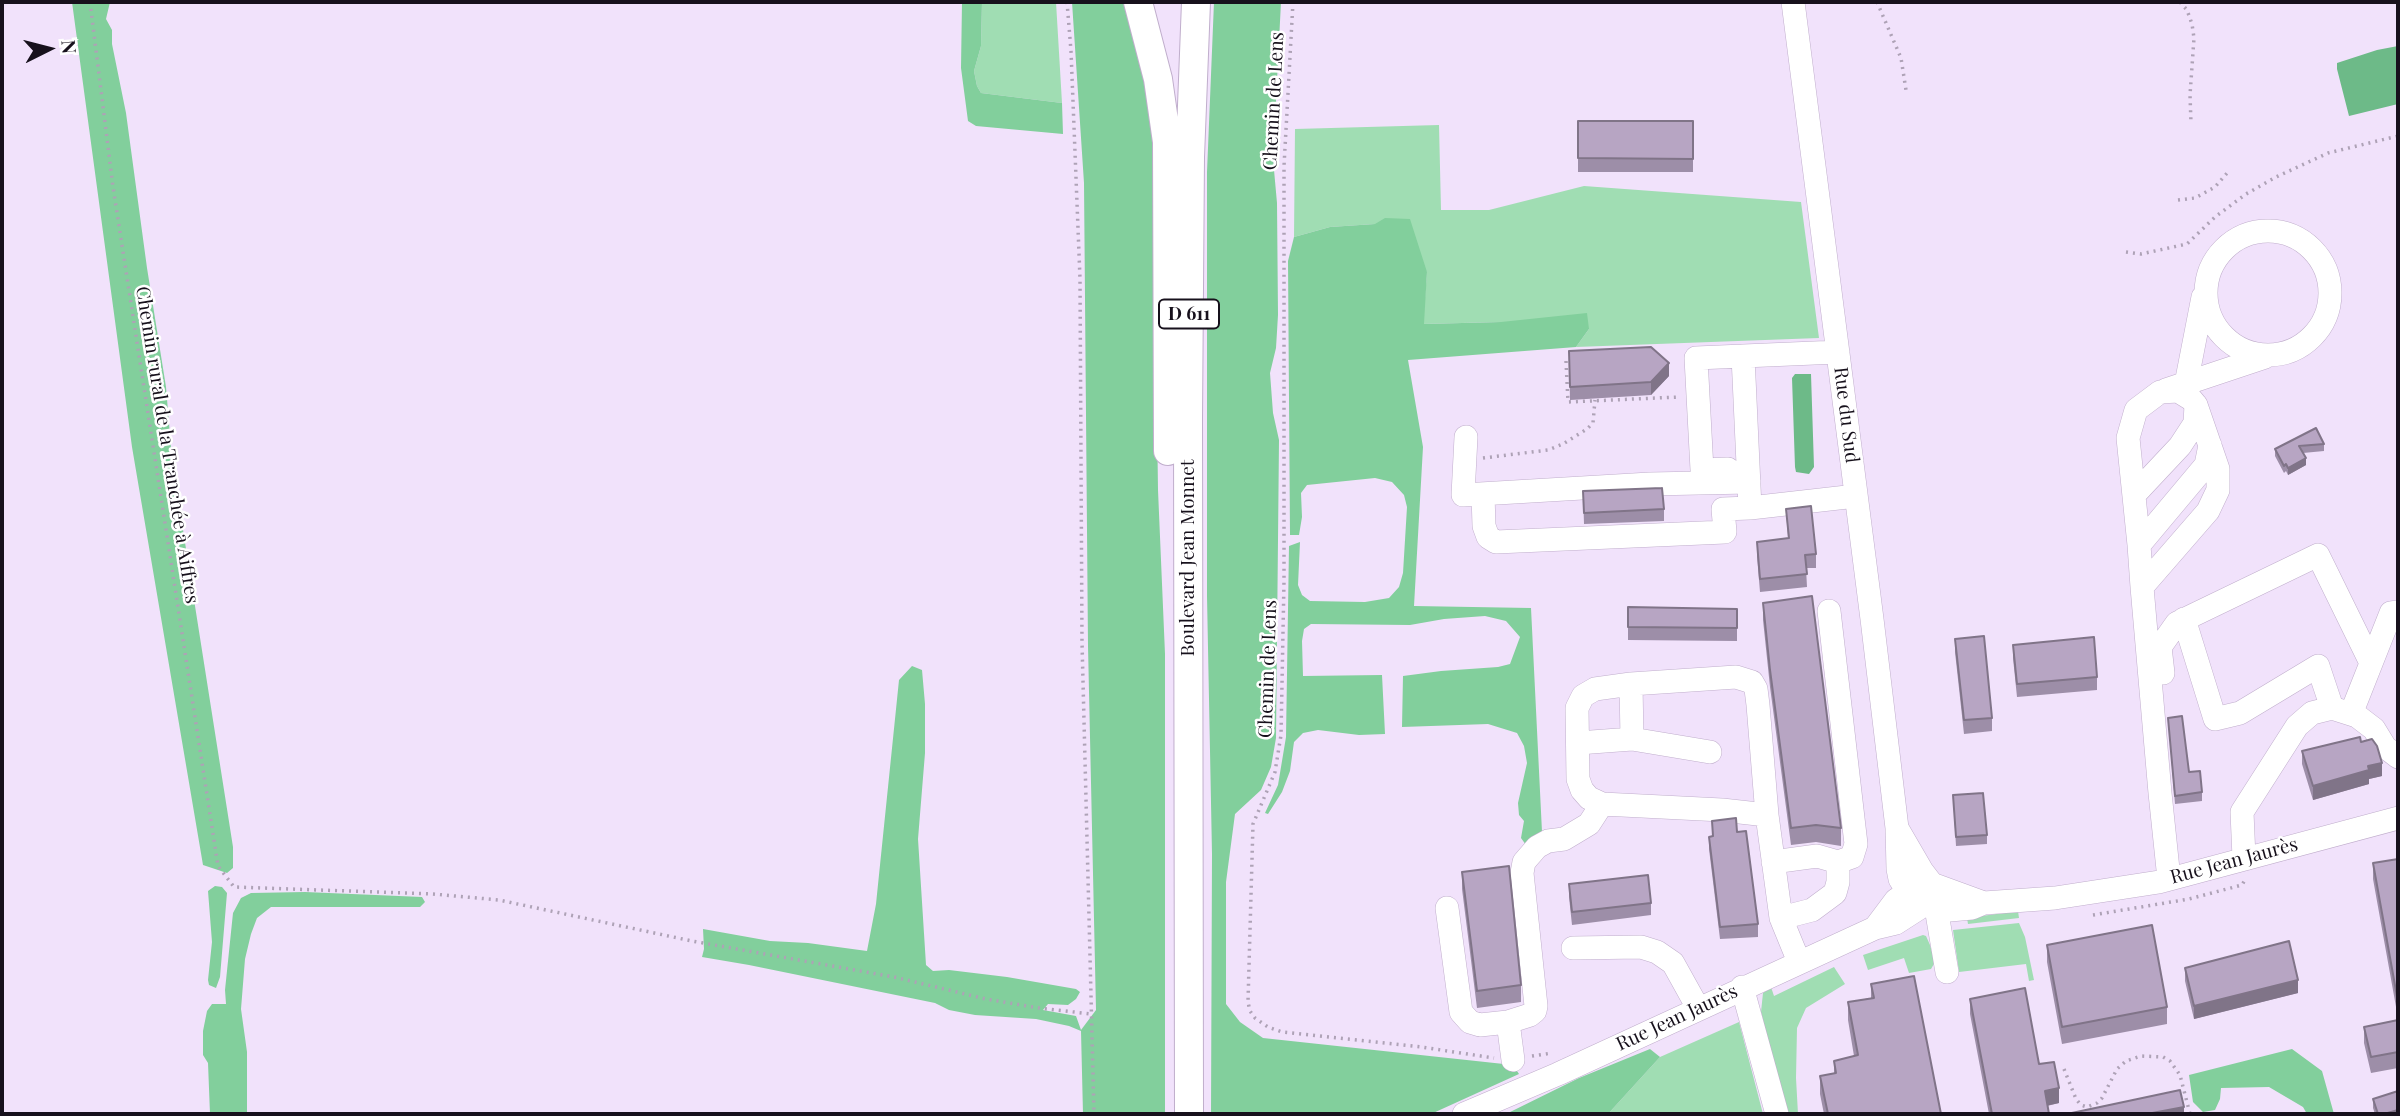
<!DOCTYPE html>
<meta charset="utf-8">
<style>
body{margin:0}
#map{position:relative;width:2400px;height:1116px;overflow:hidden;background:#f1e2fb;font-family:"Playfair Display",serif}
canvas{display:block}
.frame{position:absolute;inset:0;border:4px solid #17111c;pointer-events:none}
.north{position:absolute;left:14px;top:14px;width:70px;height:70px;-webkit-text-stroke:5px #fff;paint-order:stroke;rotate:84deg;font-size:19px;font-weight:700;line-height:28px;text-align:center;color:#17111c}
.north::after{content:'';display:block;margin:auto;width:24px;height:32px;background:#17111c;clip-path:polygon(50% 0,100% 100%,50% 72%,0 100%)}
</style>
<div id="map">
<canvas width="2400" height="1116"></canvas>
<div class="frame"></div>
<div class="north">N</div>
</div>
<script>
const context = document.querySelector('canvas').getContext('2d');
context.lineJoin = 'round';
function paint(path, color) {
  context.fillStyle = color;
  context.fill(path, 'evenodd');
}
function poly(rows) {
  const path = new Path2D();
  for (const r of rows) {
    if (r.length === 3) {
      path.moveTo(r[0] + r[2], r[1]);
      path.arc(r[0], r[1], r[2], 0, 2 * Math.PI);
      continue;
    }
    path.moveTo(r[0], r[1]);
    for (let i = 2; i < r.length; i += 2) path.lineTo(r[i], r[i + 1]);
  }
  return path;
}
function trace(path, color, width, dash) {
  context.strokeStyle = color;
  context.lineWidth = width;
  context.lineCap = dash ? 'butt' : 'round';
  context.setLineDash(dash || []);
  context.stroke(path);
}
function drawText(font, color, halo, rows, align = 'center') {
  context.font = font + ' "Playfair Display",serif';
  context.lineWidth = 5;
  context.setLineDash([]);
  context.textBaseline = 'middle';
  context.strokeStyle = halo;
  context.fillStyle = color;
  for (const [text, x, y, turn = 0] of rows) {
    context.save();
    context.translate(x, y);
    context.rotate((+turn || 0) * Math.PI / 180);
    context.textAlign = isNaN(turn) ? turn : align;
    if (halo) context.strokeText(text, 0, 0);
    context.fillText(text, 0, 0);
    context.restore();
  }
}
const green = poly([
 [982,2,1056,2,1062,103,981,93,977,86,974,71,981,46],
 [1439,125,1441,210,1489,210,1584,186,1801,202,1819,338,1576,347,1589,329,1501,322,1423,324,1427,272,1375,224,1330,227,1294,237,1295,129],
 [2018,911,2019,918,1968,924,1967,918],
 [2019,923,2025,937,2034,980,2029,981,2026,964,1959,972,1953,930],
 [1923,935,1926,936,1930,945,1935,962,1931,969,1909,973,1904,958,1868,970,1863,955],
 [1834,967,1845,984,1806,1008,1797,1028,1796,1078,1798,1114,1786,1114,1761,1012,1763,993,1771,987,1774,996],
 [1739,1022,1763,1114,1608,1114,1660,1057]
]);
const forest = poly([
 [72,2,110,2,106,19,112,30,112,44,126,113,147,268,166,387,172,460,233,847,233,868,227,873,203,865,132,447],
 [962,2,982,2,981,46,974,71,977,86,981,93,1062,103,1063,134,976,126,968,121,961,68],
 [1072,2,1125,2,1139,49,1153,122,1158,490,1165,654,1165,1114,1083,1114,1081,1031,1069,1026,1036,1019,975,1015,949,1010,935,1003,749,965,702,957,704,949,703,929,770,941,808,943,867,951,876,904,899,680,912,666,922,670,925,704,925,753,918,839,926,965,933,971,949,970,1007,977,1076,989,1080,992,1076,999,1068,1005,1048,1004,1043,1010,1076,1016,1081,1030,1096,1010,1088,646,1084,183],
 [1214,2,1281,2,1273,159,1277,203,1278,315,1276,348,1270,373,1273,413,1279,440,1276,738,1271,767,1261,790,1235,814,1226,882,1226,1004,1240,1022,1263,1038,1513,1065,1519,1074,1431,1114,1211,1114,1212,854,1207,596,1207,172],
 [1385,218,1410,219,1427,272,1424,324,1501,322,1587,313,1589,329,1576,347,1408,360,1423,447,1414,606,1531,608,1542,832,1526,845,1521,838,1524,821,1519,815,1518,803,1527,763,1524,746,1517,733,1488,724,1402,727,1403,676,1441,671,1498,667,1510,664,1520,637,1506,621,1485,616,1444,619,1410,625,1311,624,1304,629,1302,641,1303,676,1382,675,1385,734,1359,735,1318,730,1303,733,1294,742,1290,771,1282,792,1268,814,1265,813,1278,785,1286,737,1289,546,1300,542,1298,585,1302,595,1310,601,1365,602,1389,598,1399,587,1403,573,1407,507,1404,495,1392,482,1375,478,1307,485,1301,493,1302,517,1299,535,1290,535,1288,261,1294,237,1330,227,1375,224],
 [215,886,222,887,227,893,220,977,216,988,209,985,208,980,212,942,208,891],
 [305,892,422,897,425,902,420,907,271,907,257,918,251,934,245,959,241,1009,247,1052,247,1114,210,1114,208,1063,203,1055,203,1031,207,1011,212,1004,226,1004,225,990,233,913,241,898,251,893],
 [1650,1049,1660,1057,1608,1114,1506,1114,1579,1078],
 [2292,1049,2322,1071,2334,1114,2307,1114,2303,1107,2269,1087,2221,1088,2220,1099,2215,1110,2203,1112,2193,1102,2189,1075]
]);
const water = poly([
 [2398,46,2398,104,2349,116,2337,69,2337,63,2377,50],
 [1795,374,1811,374,1814,467,1809,474,1796,472,1795,467,1792,378]
]);
const path = poly([
 [90,2,113,187,218,866,234,887,433,894,499,900,692,941,894,977,986,999,1039,1008,1091,1014],
 [1067,2,1071,51,1080,279,1082,642,1094,1114],
 [1293,2,1284,166,1284,581,1281,735,1275,772,1253,824,1248,1002,1250,1011,1255,1018,1268,1027,1282,1032,1421,1047,1494,1058],
 [1877,2,1901,58,1906,90],
 [2180,2,2187,10,2192,24,2194,38,2190,95,2191,123],
 [2178,200,2195,198,2215,187,2228,172],
 [2126,252,2141,254,2187,244,2215,217,2246,194,2276,177,2328,153,2398,136],
 [1566,361,1568,402,1679,397],
 [1483,458,1548,450,1563,444,1587,429,1593,423,1595,400],
 [2093,915,2189,899,2242,885,2246,878],
 [1532,1056,1552,1053],
 [2064,1069,2076,1099,2081,1105,2087,1107,2097,1103,2102,1098,2117,1069,2126,1061,2141,1056,2163,1057,2170,1061,2180,1075,2190,1114]
]);
const minor = poly([
 [1793,2,1872,619,1897,828,1898,869,1900,879,1908,892,1924,905,1950,910,1972,908,1984,903,2055,898,2159,882,2398,818],
 [2268,293,62],
 [1743,356,1750,508,1856,496],
 [2186,384,2203,297],
 [2166,390,2265,357],
 [1466,437,1463,495,1650,484,1749,482],
 [1728,469,1702,470,1696,358,1838,352],
 [1483,494,1484,526,1488,537,1496,542,1725,532,1723,509,1750,508],
 [2134,495,2180,446,2195,423,2196,405],
 [2139,545,2206,465,2210,445],
 [2142,587,2208,511,2218,490,2218,469,2196,405,2191,399,2178,391,2160,392,2136,410,2128,438,2139,545,2142,587,2160,793,2169,879],
 [1829,611,1856,844,1852,857,1838,862],
 [2184,619,2215,719,2240,713,2318,666,2332,708],
 [2163,673,2160,647,2177,623,2318,555,2371,663],
 [2351,714,2391,613,2398,612],
 [1632,739,1710,752],
 [1578,743,1632,739,1631,684],
 [1602,804,1589,798,1582,790,1578,779,1577,708,1583,696,1595,689,1631,684,1736,677,1752,682,1756,689,1758,705,1767,815,1781,918,1799,962],
 [1897,828,1922,871,1932,884,1947,972],
 [2244,858,2242,812,2297,726,2312,713,2332,708,2357,716,2374,729,2385,747,2398,757],
 [1773,862,1817,856,1838,862,1838,882,1835,893,1812,910,1781,918],
 [1447,908,1461,1012,1470,1022,1480,1025,1508,1022,1530,1015,1535,1011,1536,1006,1522,873,1524,862,1537,847,1548,841,1564,839,1589,824,1602,804,1722,810,1767,815],
 [1875,928,1896,900,1908,892,1932,884,1984,903],
 [1573,948,1641,947,1657,952,1673,963,1698,1008],
 [1742,987,1777,1114],
 [1508,1022,1513,1060],
 [1464,1114,1558,1074,1875,928,1896,923,1924,905,1932,884]
]);
const major = poly([
 [1138,2,1158,79,1167,142,1168,451],
 [1189,1114,1188,419,1190,157,1196,2]
]);
const wall = poly([
 [1578,121,1693,121,1693,172,1578,172],
 [1569,351,1669,376,1651,395,1570,400],
 [2324,444,2324,451,2303,453,2306,465,2288,475,2286,471,2284,473,2275,456,2275,449],
 [1583,491,1664,509,1664,521,1584,524],
 [1786,509,1816,554,1816,568,1806,568,1807,587,1760,592,1757,556,1757,542,1788,539],
 [1763,603,1841,828,1841,846,1816,842,1791,845,1770,687,1763,620],
 [1628,607,1737,609,1737,641,1628,640],
 [1955,639,1992,718,1992,731,1964,734,1955,652],
 [2013,645,2097,677,2097,690,2017,697,2013,658],
 [2168,718,2189,772,2202,792,2202,801,2175,804],
 [2302,751,2382,776,2369,779,2369,784,2313,800,2302,764],
 [1953,795,1987,835,1987,844,1956,846],
 [1712,821,1737,832,1758,924,1758,937,1720,939,1709,849,1709,837,1712,836],
 [2398,859,2398,1018,2373,879,2373,863],
 [1462,872,1521,985,1521,1002,1477,1008,1462,889],
 [1569,884,1651,903,1651,915,1572,925,1569,897],
 [2047,945,2167,1007,2167,1024,2062,1044,2047,962],
 [2185,968,2298,993,2194,1019,2185,981],
 [1871,984,1941,1114,1824,1114,1820,1094,1820,1076,1834,1074,1834,1061,1854,1056,1848,1020,1848,1002,1871,998],
 [1970,999,2039,1064,2059,1103,2047,1106,2049,1114,1989,1114,1970,1014],
 [2398,1020,2398,1068,2371,1073,2364,1043,2364,1027],
 [2373,1099,2398,1114,2375,1114,2373,1108]
]);
const shadedWall = poly([
 [1669,363,1669,376,1651,395,1651,382],
 [2306,458,2306,465,2288,475,2288,468],
 [2382,763,2382,776,2369,779,2369,784,2313,800,2313,786,2368,766],
 [2298,980,2298,993,2194,1019,2194,1006],
 [2059,1088,2059,1103,2045,1106,2045,1091],
 [2184,1107,2184,1114,2147,1114],
 [2398,1110,2398,1114,2384,1114]
]);
const building = poly([
 [1578,121,1693,121,1693,159,1578,158,1578,121],
 [1651,347,1669,363,1651,382,1570,387,1569,351,1651,347],
 [2316,428,2324,444,2299,446,2306,458,2288,468,2286,464,2284,466,2275,449,2316,428],
 [1662,488,1664,509,1584,513,1583,491,1662,488],
 [1811,506,1816,554,1805,555,1807,574,1760,579,1757,542,1789,538,1786,509,1811,506],
 [1812,596,1841,828,1816,825,1791,828,1770,670,1763,603,1812,596],
 [1628,607,1737,609,1737,628,1628,627,1628,607],
 [1984,636,1992,718,1964,720,1955,639,1984,636],
 [2094,637,2097,677,2017,684,2013,645,2094,637],
 [2182,716,2189,772,2200,771,2202,792,2175,796,2168,718,2182,716],
 [2360,737,2361,742,2372,739,2377,746,2382,763,2368,766,2369,770,2313,786,2302,751,2360,737],
 [1983,793,1987,835,1956,837,1953,795,1983,793],
 [1736,818,1737,832,1746,831,1758,924,1720,927,1709,837,1713,836,1712,821,1736,818],
 [2398,859,2398,1002,2373,863,2398,859],
 [1509,866,1521,985,1477,991,1462,872,1509,866],
 [1648,875,1651,903,1572,912,1569,884,1648,875],
 [2152,925,2167,1007,2062,1027,2047,945,2152,925],
 [2289,941,2298,980,2194,1006,2185,968,2289,941],
 [1914,976,1941,1114,1828,1114,1820,1076,1836,1073,1834,1061,1858,1055,1848,1002,1874,998,1871,984,1914,976],
 [2025,988,2039,1064,2054,1062,2059,1088,2045,1091,2049,1114,1992,1114,1970,999,2025,988],
 [2398,1020,2398,1052,2371,1057,2364,1027,2398,1020],
 [2180,1090,2184,1107,2147,1114,2067,1114,2180,1090],
 [2398,1091,2398,1110,2384,1114,2378,1114,2373,1099,2398,1091]
]);
const shields = [
 [1189,314,60]
];
const shieldNames = [
 ["D 611",1189,314]
];
const streetNames = [
 ["Chemin de Lens",1274,101,-87],
 ["Rue du Sud",1846,415,83],
 ["Chemin rural de la Tranchée à Aiffres",167,445,81],
 ["Boulevard Jean Monnet",1188,558,-90],
 ["Chemin de Lens",1268,669,-88],
 ["Rue Jean Jaurès",2234,861,-15],
 ["Rue Jean Jaurès",1677,1018,-25]
];
paint(green, '#a0ddb3');
paint(forest, '#82cf9c');
paint(water, '#6dba88');
trace(minor, '#c0aecc', 24);
trace(major, '#c0aecc', 30);
trace(path, '#aea2b6', 3.5, [2, 5]);
trace(minor, '#fff', 23);
trace(major, '#fff', 28);
paint(wall, '#9d8ea8');
paint(shadedWall, '#807488');
paint(building, '#b7a5c3');
trace(building, '#807488', 2);
for (const [x, y, w] of shields) {
  const box = new Path2D();
  box.roundRect(x - w / 2, y - 14.5, w, 29, 5);
  context.fillStyle = '#fff';
  context.fill(box);
  trace(box, '#17111c', 2);
}
drawText('bold 18px', '#17111c', null, shieldNames);
drawText('19px', '#17111c', '#fff', streetNames);
</script>
